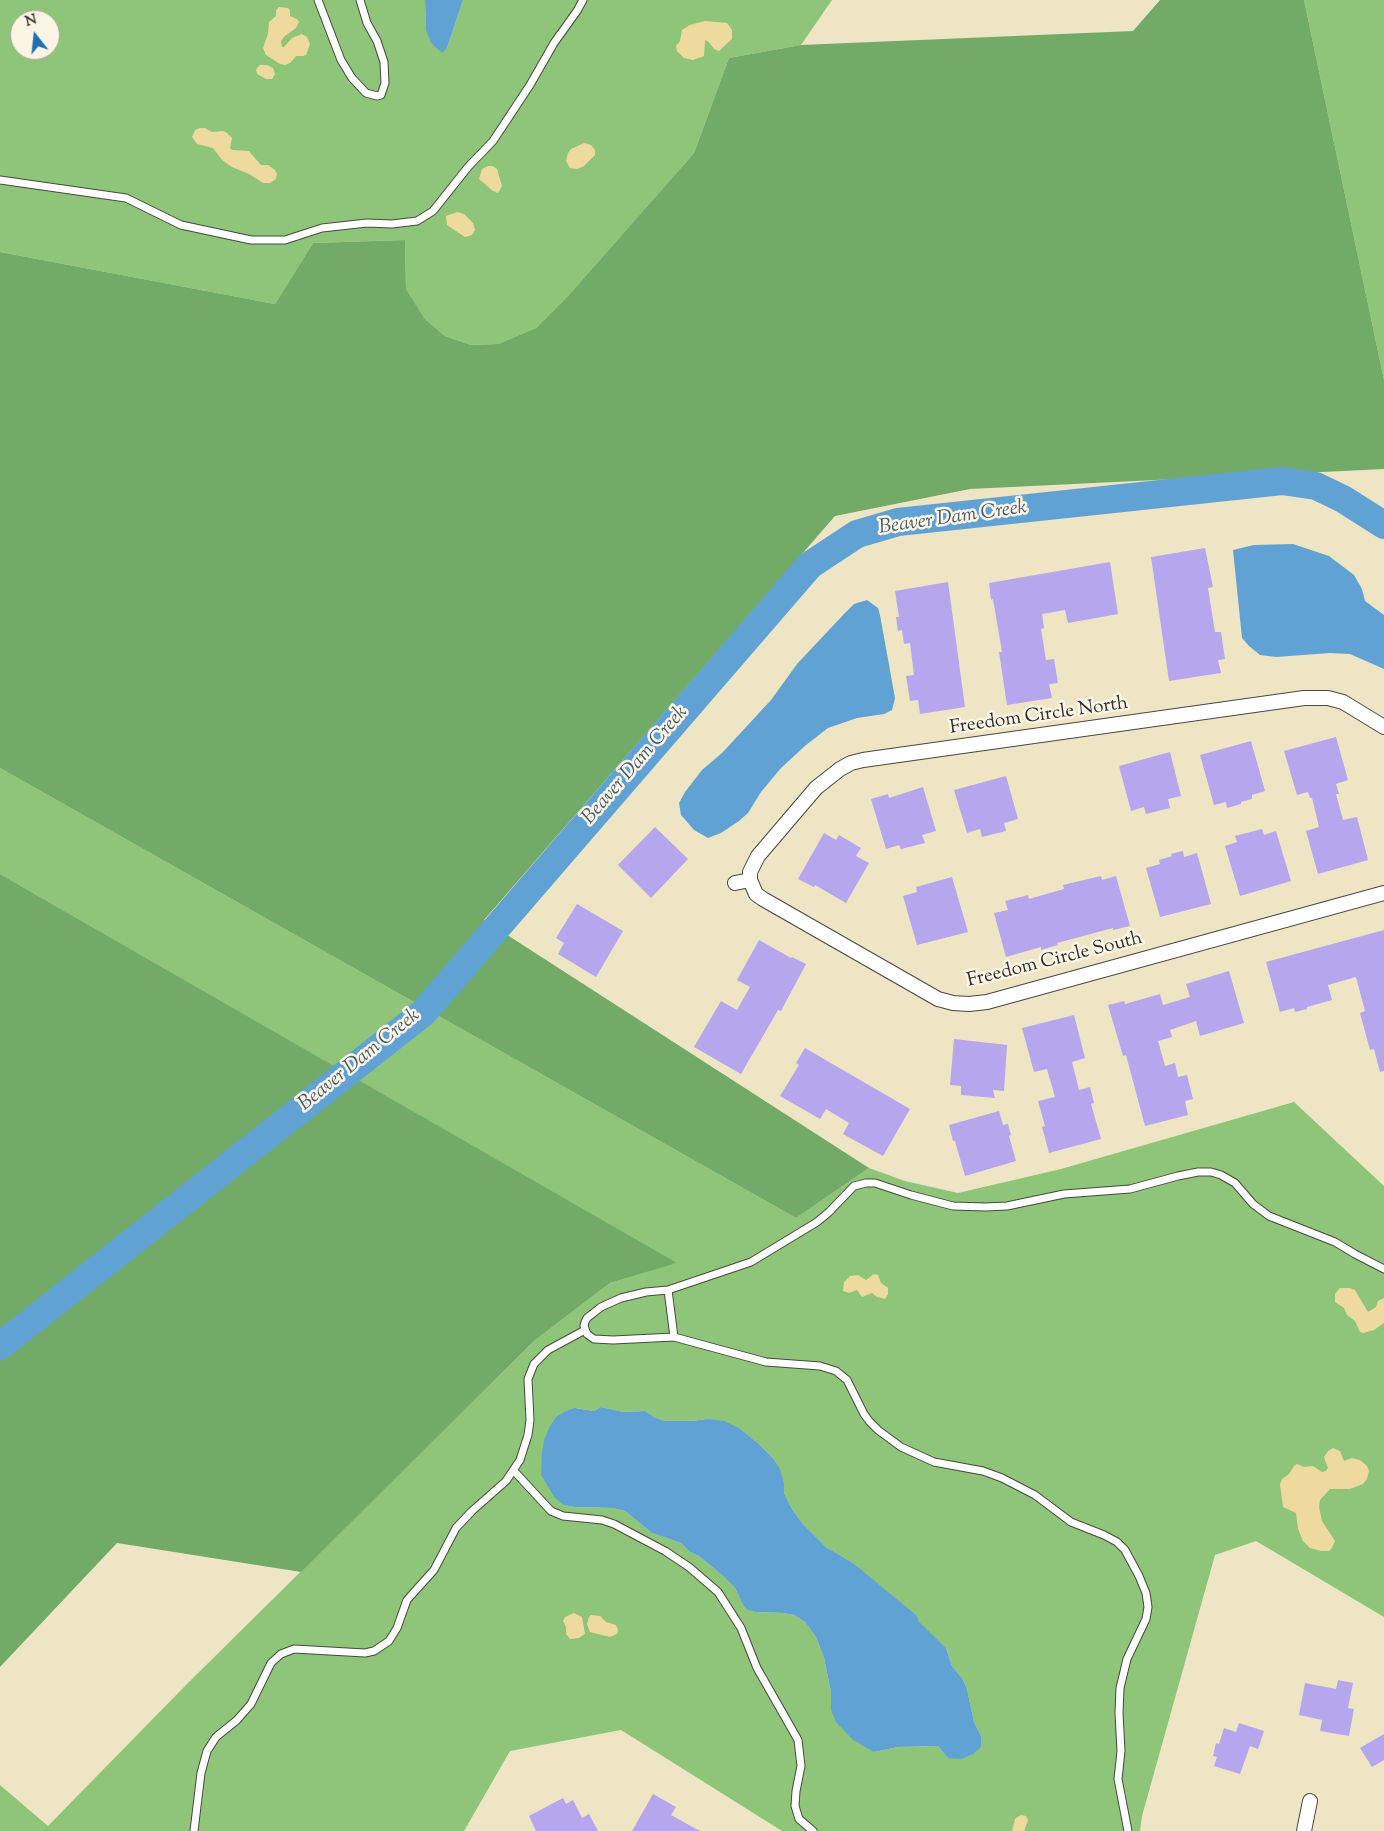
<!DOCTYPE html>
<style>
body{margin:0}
#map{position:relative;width:1384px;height:1831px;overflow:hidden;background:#eee5c5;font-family:"Sorts Mill Goudy",serif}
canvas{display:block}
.north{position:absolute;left:10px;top:10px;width:50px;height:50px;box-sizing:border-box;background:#fcf5e5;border:1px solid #a8a49b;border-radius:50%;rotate:344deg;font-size:14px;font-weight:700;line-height:20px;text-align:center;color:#2b2b2b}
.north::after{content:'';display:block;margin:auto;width:18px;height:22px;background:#1f6fb2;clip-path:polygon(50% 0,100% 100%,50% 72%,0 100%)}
</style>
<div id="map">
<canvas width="1384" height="1831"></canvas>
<div class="north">N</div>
</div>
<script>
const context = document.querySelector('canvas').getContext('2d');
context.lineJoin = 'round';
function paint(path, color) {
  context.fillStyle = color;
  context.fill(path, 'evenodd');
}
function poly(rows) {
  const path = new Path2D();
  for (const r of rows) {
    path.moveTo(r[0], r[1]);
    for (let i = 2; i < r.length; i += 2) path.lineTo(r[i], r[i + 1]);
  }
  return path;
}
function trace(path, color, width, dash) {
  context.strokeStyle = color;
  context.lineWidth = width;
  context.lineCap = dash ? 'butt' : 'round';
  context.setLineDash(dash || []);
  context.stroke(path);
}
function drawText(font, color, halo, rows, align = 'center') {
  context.font = font + ' "Sorts Mill Goudy",serif';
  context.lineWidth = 5;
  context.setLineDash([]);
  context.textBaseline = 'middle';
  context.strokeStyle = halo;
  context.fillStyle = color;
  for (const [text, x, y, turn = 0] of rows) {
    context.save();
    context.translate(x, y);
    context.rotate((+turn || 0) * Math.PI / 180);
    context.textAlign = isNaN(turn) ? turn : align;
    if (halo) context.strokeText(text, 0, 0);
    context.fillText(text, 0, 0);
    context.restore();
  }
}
const green = poly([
 [0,0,425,0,426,30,447,48,463,0,832,0,801,45,729,58,694,153,568,296,536,328,498,344,471,345,445,336,425,319,406,289,405,240,313,243,275,304,0,252],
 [20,20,50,20,50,50,20,50],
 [1304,0,1384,0,1384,380],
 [0,768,796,1218,869,1168,905,1181,958,1193,1061,1169,1294,1102,1384,1186,1384,1617,1256,1541,1215,1555,1142,1816,1140,1831,782,1831,621,1730,510,1751,464,1831,0,1831,0,1785,48,1826,186,1685,534,1341,610,1283,676,1263,0,874],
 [601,1407,623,1412,645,1411,656,1418,665,1421,691,1421,707,1419,739,1428,759,1444,772,1457,784,1483,784,1493,792,1509,802,1523,826,1547,853,1563,946,1648,952,1666,962,1678,967,1689,974,1722,981,1736,948,1758,938,1746,898,1747,874,1752,831,1710,831,1692,824,1658,816,1637,805,1622,794,1615,783,1613,756,1612,743,1605,735,1588,722,1575,699,1556,690,1552,681,1543,652,1533,625,1511,613,1508,574,1507,564,1505,576,1408,594,1411]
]);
const forest = poly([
 [1160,0,1304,0,1384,380,1384,469,970,489,835,516,484,920,869,1168,796,1218,0,768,0,252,275,304,313,243,405,240,406,289,425,319,445,336,471,345,498,344,536,328,568,296,694,153,729,58,801,45,1133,31],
 [0,874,677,1263,610,1283,534,1341,301,1572,117,1543,0,1667]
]);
const sand = poly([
 [279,7,288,8,290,10,290,16,297,19,299,22,296,28,285,36,281,41,282,47,284,47,292,38,302,34,307,37,310,44,306,55,303,56,296,56,290,63,285,65,280,64,266,55,263,48,268,34,269,22,276,16,276,10],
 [705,21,727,23,732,30,732,39,719,51,714,49,709,42,705,40,704,56,693,60,684,58,677,51,676,46,680,41,682,30,690,25],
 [260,65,267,65,273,68,275,74,272,79,266,79,257,74,256,69],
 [200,128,205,128,212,132,223,131,227,133,232,138,230,148,232,150,249,151,261,165,268,165,275,170,277,174,276,179,270,183,263,183,249,174,232,167,222,160,213,148,197,144,192,137,195,130],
 [584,143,591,145,595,150,595,155,584,166,577,169,570,168,566,161,568,153,571,149],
 [488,166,492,166,497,169,502,186,498,193,493,191,479,179,482,169],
 [457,212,464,214,473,223,475,230,472,235,465,237,447,225,446,216],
 [874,1274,878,1275,881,1283,888,1288,888,1294,885,1299,877,1297,872,1293,862,1297,857,1290,849,1293,843,1291,844,1282,850,1276,858,1275,866,1280],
 [1340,1288,1350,1288,1355,1290,1368,1312,1376,1307,1378,1301,1384,1298,1384,1323,1374,1330,1363,1333,1360,1332,1355,1321,1347,1315,1344,1308,1335,1302,1335,1294],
 [1333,1448,1340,1451,1344,1461,1352,1458,1360,1460,1367,1466,1369,1471,1367,1479,1363,1484,1350,1489,1330,1489,1320,1500,1319,1507,1322,1521,1335,1541,1332,1548,1329,1551,1321,1551,1310,1548,1303,1541,1298,1529,1296,1513,1283,1507,1280,1484,1282,1479,1289,1474,1294,1466,1297,1464,1304,1467,1313,1466,1322,1472,1326,1471,1328,1468,1324,1457,1328,1451],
 [574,1613,582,1617,585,1634,579,1638,570,1639,566,1634,566,1627,563,1621,565,1617],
 [591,1615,600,1616,606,1622,616,1625,618,1630,617,1634,610,1637,590,1632,587,1624,589,1617],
 [1021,1815,1026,1816,1028,1820,1024,1831,1012,1831,1015,1819]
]);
const water = poly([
 [425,0,463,0,447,48,442,53,431,43,426,30],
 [1293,544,1329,556,1354,575,1362,589,1365,601,1384,615,1384,669,1350,654,1330,653,1276,657,1260,655,1249,646,1242,638,1233,550,1254,545],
 [867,600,878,608,880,615,895,698,892,710,884,714,857,718,828,728,806,745,781,768,761,792,748,813,739,821,721,833,708,838,694,830,681,815,679,803,685,792,702,770,722,753,771,700,797,664,844,614,854,604],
 [601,1407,623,1412,645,1411,656,1418,665,1421,691,1421,707,1419,724,1421,739,1428,759,1444,772,1457,780,1469,784,1483,784,1493,792,1509,802,1523,826,1547,853,1563,917,1616,919,1622,946,1648,952,1666,962,1678,967,1689,974,1722,981,1736,981,1747,973,1754,961,1759,948,1758,938,1746,898,1747,874,1752,853,1740,836,1722,831,1710,831,1692,824,1658,816,1637,805,1622,794,1615,783,1613,756,1612,748,1610,743,1605,735,1588,722,1575,699,1556,690,1552,681,1543,652,1533,625,1511,613,1508,574,1507,564,1505,555,1498,541,1475,542,1453,544,1440,549,1428,556,1417,566,1411,575,1408,594,1411]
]);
const river = poly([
 [0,1346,423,1013,810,565,857,534,898,522,1282,481,1316,486,1343,499,1384,525]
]);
const building = poly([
 [1205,548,1213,587,1208,588,1215,632,1221,632,1225,659,1218,660,1221,673,1169,681,1151,557],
 [1110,562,1118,614,1068,623,1065,610,1042,614,1044,628,1041,629,1046,660,1054,659,1058,683,1049,684,1052,698,1007,705,999,652,1002,652,993,599,991,600,989,583],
 [948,582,965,707,920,714,918,700,910,701,906,676,914,675,910,643,904,644,902,630,898,631,896,617,899,617,895,591],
 [1336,737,1348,780,1336,784,1339,794,1336,794,1343,820,1357,817,1368,860,1318,874,1306,831,1319,827,1312,798,1310,798,1308,792,1297,795,1284,751],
 [1251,741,1265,791,1252,795,1252,799,1241,802,1241,804,1227,808,1226,802,1214,805,1200,755],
 [1170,752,1181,796,1168,799,1170,808,1146,814,1144,807,1131,811,1119,766],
 [1006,776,1018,819,1004,823,1006,831,982,837,980,829,967,833,954,790],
 [923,787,936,831,922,835,925,843,901,849,899,845,886,849,871,799,888,794,889,798],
 [655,827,688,859,651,898,618,865],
 [1262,829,1264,835,1276,831,1291,881,1240,896,1225,846,1237,842,1235,836],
 [824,833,836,840,839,835,861,848,856,856,869,863,846,903,815,885,814,887,798,879],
 [1183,851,1184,857,1197,853,1211,904,1160,917,1146,868,1160,864,1159,860,1172,856,1171,854],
 [1101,876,1102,880,1116,876,1130,926,1113,930,1113,928,1057,943,1058,945,1041,950,1041,947,1006,957,994,913,1008,910,1005,901,1028,895,1029,899,1064,889,1063,885],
 [952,877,968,932,917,945,903,896,917,892,916,887],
 [577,904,623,931,596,977,558,954,564,943,556,938],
 [1384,930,1384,1071,1380,1072,1374,1049,1370,1050,1360,1013,1365,1011,1356,977,1328,985,1332,1000,1307,1007,1307,1009,1295,1012,1294,1008,1280,1012,1266,962],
 [759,940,791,958,792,957,806,964,781,1011,778,1010,741,1074,694,1047,721,1001,737,1010,750,987,737,980],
 [1229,971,1244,1023,1200,1036,1196,1021,1170,1030,1172,1037,1158,1041,1165,1066,1175,1063,1178,1077,1187,1075,1193,1099,1185,1101,1188,1115,1145,1126,1126,1055,1123,1056,1108,1005,1124,1001,1125,1004,1160,994,1163,1005,1190,997,1186,984],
 [1074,1015,1085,1058,1072,1062,1079,1090,1090,1087,1094,1103,1091,1104,1101,1139,1049,1153,1042,1127,1045,1126,1038,1101,1055,1097,1047,1069,1034,1072,1022,1028],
 [954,1039,1007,1045,1004,1091,993,1090,995,1098,961,1095,961,1086,950,1085],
 [805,1048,910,1109,883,1156,843,1134,849,1123,826,1109,820,1119,780,1096,799,1065,796,1063],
 [999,1111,1003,1125,1008,1124,1011,1135,1009,1136,1016,1161,965,1176,955,1141,953,1141,949,1125],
 [1338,1680,1353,1683,1348,1708,1354,1709,1349,1736,1320,1731,1322,1720,1299,1715,1305,1683,1336,1689],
 [1239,1723,1264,1731,1258,1749,1250,1746,1240,1774,1214,1766,1217,1757,1213,1756,1216,1743,1219,1744,1224,1728,1236,1732],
 [1384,1734,1384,1760,1372,1767,1360,1748],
 [653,1794,676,1807,671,1815,700,1831,632,1831],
 [563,1798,566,1804,573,1800,582,1818,589,1814,598,1831,536,1831,529,1816]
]);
const service = poly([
 [318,0,341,60,352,78,366,93,377,96,381,95,385,83,384,62,377,41,367,23,360,0],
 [0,180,126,198,181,225,251,240,285,240,322,228,367,223,392,224,417,221,433,211,468,167,493,141,530,85,554,43,577,11,583,0],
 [668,1290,674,1337],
 [514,1471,551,1511,563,1516,602,1520,614,1524,665,1551,689,1567,718,1592,741,1628,757,1668,798,1740,801,1766,796,1791,795,1806,799,1819,813,1831],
 [194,1831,201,1773,207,1751,216,1737,237,1720,251,1704,271,1663,281,1654,294,1649,365,1653,374,1651,389,1641,397,1628,407,1600,434,1570,456,1528,472,1511,506,1481,520,1460,528,1435,530,1420,528,1379,534,1364,548,1350,585,1330],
 [1128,1831,1118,1779,1121,1751,1119,1713,1120,1688,1127,1659,1146,1619,1148,1607,1146,1593,1139,1576,1125,1550,1117,1542,1104,1535,1071,1522,1035,1495,1002,1478,983,1471,934,1462,901,1447,878,1430,869,1421,864,1414,847,1380,836,1371,820,1366,766,1362,674,1337,613,1340,594,1339,587,1334,584,1326,585,1322,587,1318,601,1307,621,1298,646,1292,668,1290,751,1262,817,1222,829,1212,854,1186,866,1183,875,1183,911,1195,953,1206,985,1207,1007,1206,1064,1194,1130,1189,1178,1176,1198,1172,1211,1172,1221,1175,1235,1183,1253,1204,1269,1216,1335,1242,1355,1254,1384,1269]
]);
const minor = poly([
 [750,880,750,872,758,856,816,788,840,769,851,763,863,760,1304,698,1328,698,1343,702,1384,727],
 [735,883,750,880,756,894,763,899,938,999,953,1003,969,1004,987,1002,1384,893],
 [1304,1831,1310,1801]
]);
const streetNames = [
 ["Freedom Circle North",1039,717,-8],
 ["Freedom Circle South",1055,961,-14]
];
const waterNames = [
 ["Beaver Dam Creek",953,519,-8],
 ["Beaver Dam Creek",636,766,-49],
 ["Beaver Dam Creek",360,1061,-39]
];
paint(green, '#8ec578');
paint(forest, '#72aa68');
paint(sand, '#eeda9e');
paint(water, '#60a2d4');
trace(river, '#60a2d4', 28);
paint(building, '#b5a6ed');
trace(service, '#484742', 9);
trace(minor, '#484742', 16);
trace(service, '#fff', 7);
trace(minor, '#fff', 14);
drawText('19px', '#2b2b2b', '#fcf5e5', streetNames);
drawText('italic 20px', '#405b6f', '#fcf5e5', waterNames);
</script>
